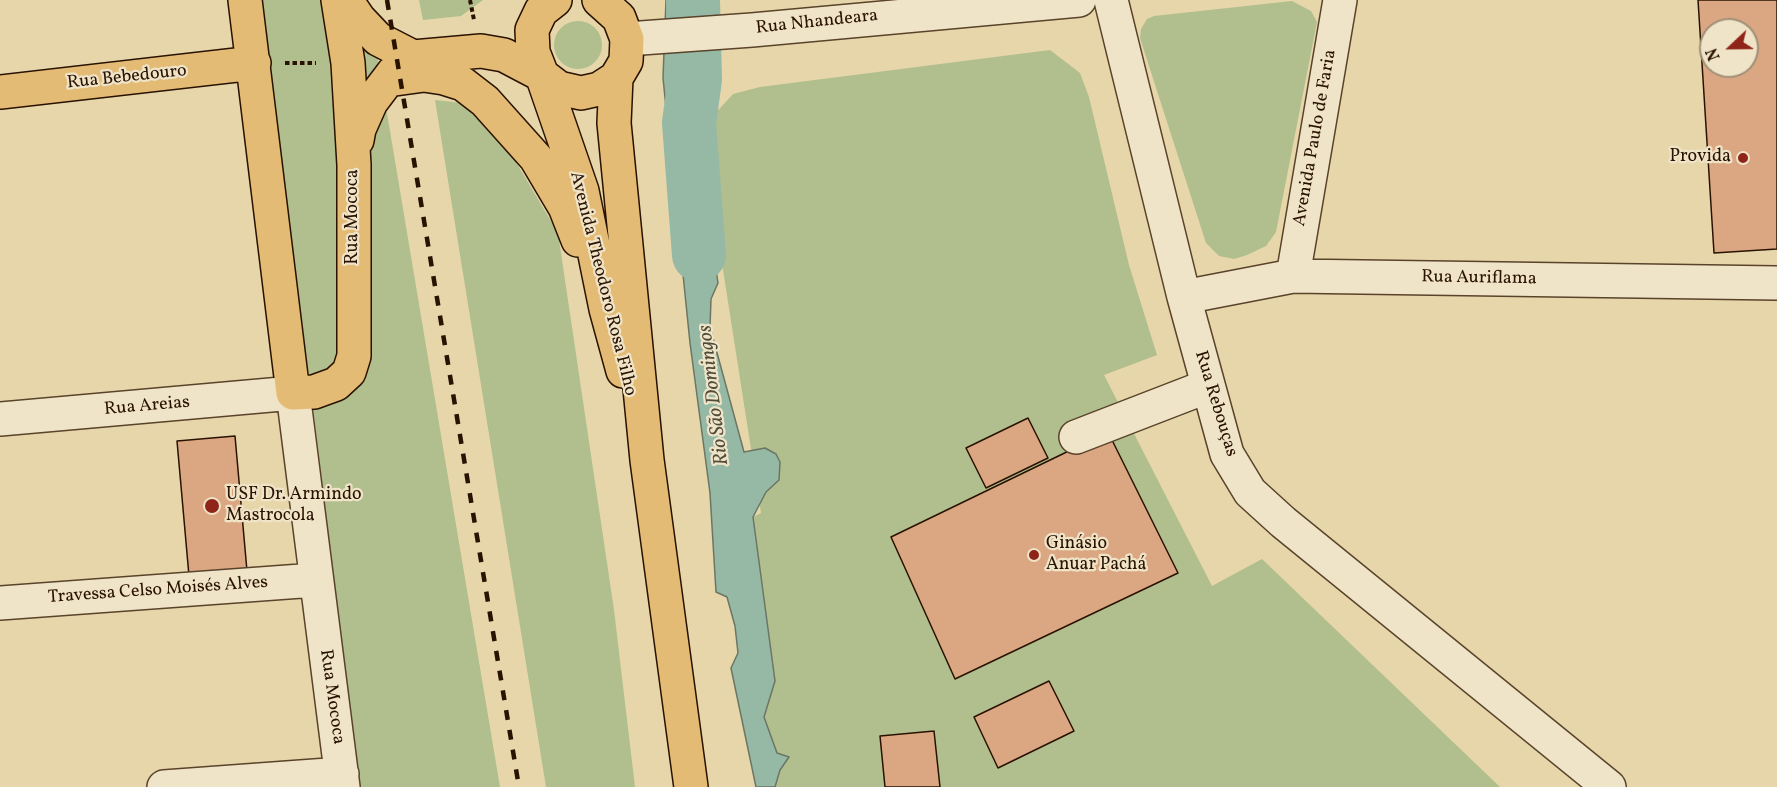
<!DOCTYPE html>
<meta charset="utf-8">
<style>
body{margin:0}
#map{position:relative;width:1777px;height:787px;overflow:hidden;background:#e6d6aa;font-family:Vollkorn,serif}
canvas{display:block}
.north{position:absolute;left:1699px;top:18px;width:60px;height:60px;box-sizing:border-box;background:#efe4c8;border:2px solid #a09078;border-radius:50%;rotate:248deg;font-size:16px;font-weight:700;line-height:24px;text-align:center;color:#2a1200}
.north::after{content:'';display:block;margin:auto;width:21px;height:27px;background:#8f2418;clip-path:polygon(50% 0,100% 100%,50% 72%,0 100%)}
</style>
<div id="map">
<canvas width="1777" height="787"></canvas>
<div class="north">N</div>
</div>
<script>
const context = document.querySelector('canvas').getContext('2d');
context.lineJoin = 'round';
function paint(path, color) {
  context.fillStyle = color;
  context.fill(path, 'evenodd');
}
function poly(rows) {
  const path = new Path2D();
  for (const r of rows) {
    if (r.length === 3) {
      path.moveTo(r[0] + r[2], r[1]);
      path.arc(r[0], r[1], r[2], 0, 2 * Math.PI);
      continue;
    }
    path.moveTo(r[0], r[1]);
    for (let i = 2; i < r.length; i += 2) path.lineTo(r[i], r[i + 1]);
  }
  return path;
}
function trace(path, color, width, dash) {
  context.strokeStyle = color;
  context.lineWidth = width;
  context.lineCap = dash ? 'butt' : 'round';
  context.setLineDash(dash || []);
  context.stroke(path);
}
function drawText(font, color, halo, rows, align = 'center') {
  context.font = font + ' Vollkorn,serif';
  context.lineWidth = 4.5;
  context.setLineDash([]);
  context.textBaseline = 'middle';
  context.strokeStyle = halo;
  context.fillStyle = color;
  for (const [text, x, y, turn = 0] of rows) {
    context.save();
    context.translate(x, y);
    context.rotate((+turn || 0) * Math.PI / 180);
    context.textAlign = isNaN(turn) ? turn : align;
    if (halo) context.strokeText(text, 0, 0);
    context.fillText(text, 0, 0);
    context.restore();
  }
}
const green = poly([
 [261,0,368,0,500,787,355,787,319,455],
 [419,0,483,0,461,16,423,20],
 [1292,1,1311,11,1317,22,1276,232,1266,246,1247,255,1234,259,1219,256,1206,243,1140,38,1141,29,1147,19,1154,16],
 [578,45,24],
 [1050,50,1080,73,1089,97,1129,265,1157,355,1104,375,1212,586,1262,559,1500,787,775,787,780,770,764,717,775,681,753,517,761,513,714,212,711,118,733,94,760,87],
 [435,100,463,103,516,162,558,233,614,610,635,787,546,787]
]);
const water = poly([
 [666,0,704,0,705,76,699,93,696,146,691,168,697,202,714,256,718,283,711,299,710,327,744,452,765,448,776,454,780,462,779,480,766,492,753,517,775,681,764,717,777,753,789,757,780,770,775,787,756,787,731,668,738,653,735,626,727,597,716,592,710,493,690,343,663,78,666,0]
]);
const river = poly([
 [693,0,695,79,689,123,699,255]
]);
const building = poly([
 [1698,0,1777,0,1777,249,1714,253,1698,0],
 [1711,30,1747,30,1747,66,1711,66,1711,30],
 [1028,418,1048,458,986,488,966,448,1028,418],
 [1108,432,1178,573,955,679,891,537,1108,432],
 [235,436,247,571,189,576,177,441,235,436],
 [1049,681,1074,731,998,768,974,717,1049,681],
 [934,731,940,787,885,787,880,736,934,731]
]);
const path = poly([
 [470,0,474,20],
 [285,63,316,63]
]);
const minor = poly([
 [1111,0,1184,297,1227,454,1250,492,1283,522,1609,787],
 [627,39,752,30,1079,0],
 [1293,276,1340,0],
 [1184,297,1293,276,1777,283],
 [0,419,293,393,343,787],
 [1076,437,1208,386],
 [0,603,315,580],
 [164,787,342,774]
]);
const major = poly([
 [245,0,293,393,314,392,336,384,349,372,354,356,354,165,348,63,338,0],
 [346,0,359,19,378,39,413,57],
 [555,0,541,11,532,30,533,52,542,75,559,88,581,93,599,89,616,78,626,61,627,39,619,18,599,0],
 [616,78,614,123,647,460,691,787],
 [395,79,424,75,444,78,463,84,485,101,536,158,565,207,578,240],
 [0,92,254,63],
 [357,140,359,129,371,102,393,73,413,57,481,51,504,55,542,75,582,191,606,309,623,371]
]);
const rail = poly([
 [387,0,519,787]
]);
const markers = [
 [1743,158,6,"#8f2418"],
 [212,506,8,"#8f2418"],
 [1034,555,6,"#8f2418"]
];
const streetNames = [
 ["Rua Nhandeara",817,23,-6],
 ["Rua Bebedouro",127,78,-6],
 ["Avenida Paulo de Faria",1316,138,-80],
 ["Rua Mococa",354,217,-90],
 ["Rua Auriflama",1479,279,1],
 ["Avenida Theodoro Rosa Filho",602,284,76],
 ["Rua Rebouças",1215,404,73],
 ["Rua Areias",147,407,-5],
 ["Travessa Celso Moisés Alves",158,591,-4],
 ["Rua Mococa",331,697,82]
];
const poiNames = [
 ["Provida",1731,158,"right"],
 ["USF Dr. Armindo",226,496],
 ["Mastrocola",226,517],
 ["Ginásio",1046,545],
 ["Anuar Pachá",1046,566]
];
const waterNames = [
 ["Rio São Domingos",715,395,-97]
];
paint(green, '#b0bf8d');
paint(water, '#96b9a6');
trace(water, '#6b7664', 1.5);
trace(river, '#96b9a6', 54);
paint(building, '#dba782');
trace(building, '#2a1200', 1.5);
trace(minor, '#59432a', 36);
trace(major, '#2a1200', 36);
trace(path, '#2a1200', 4, [4.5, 3]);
trace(minor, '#efe4c8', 33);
trace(major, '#e3bb75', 33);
trace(rail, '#2a1200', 4.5, [10, 10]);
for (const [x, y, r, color] of markers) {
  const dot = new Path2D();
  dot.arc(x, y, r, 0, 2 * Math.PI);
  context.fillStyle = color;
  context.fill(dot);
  trace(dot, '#efe4c8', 2);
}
drawText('18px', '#2a1200', '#efe4c8', streetNames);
drawText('18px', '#2a1200', '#efe4c8', poiNames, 'left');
drawText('italic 20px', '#504c3a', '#efe4c8', waterNames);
</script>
